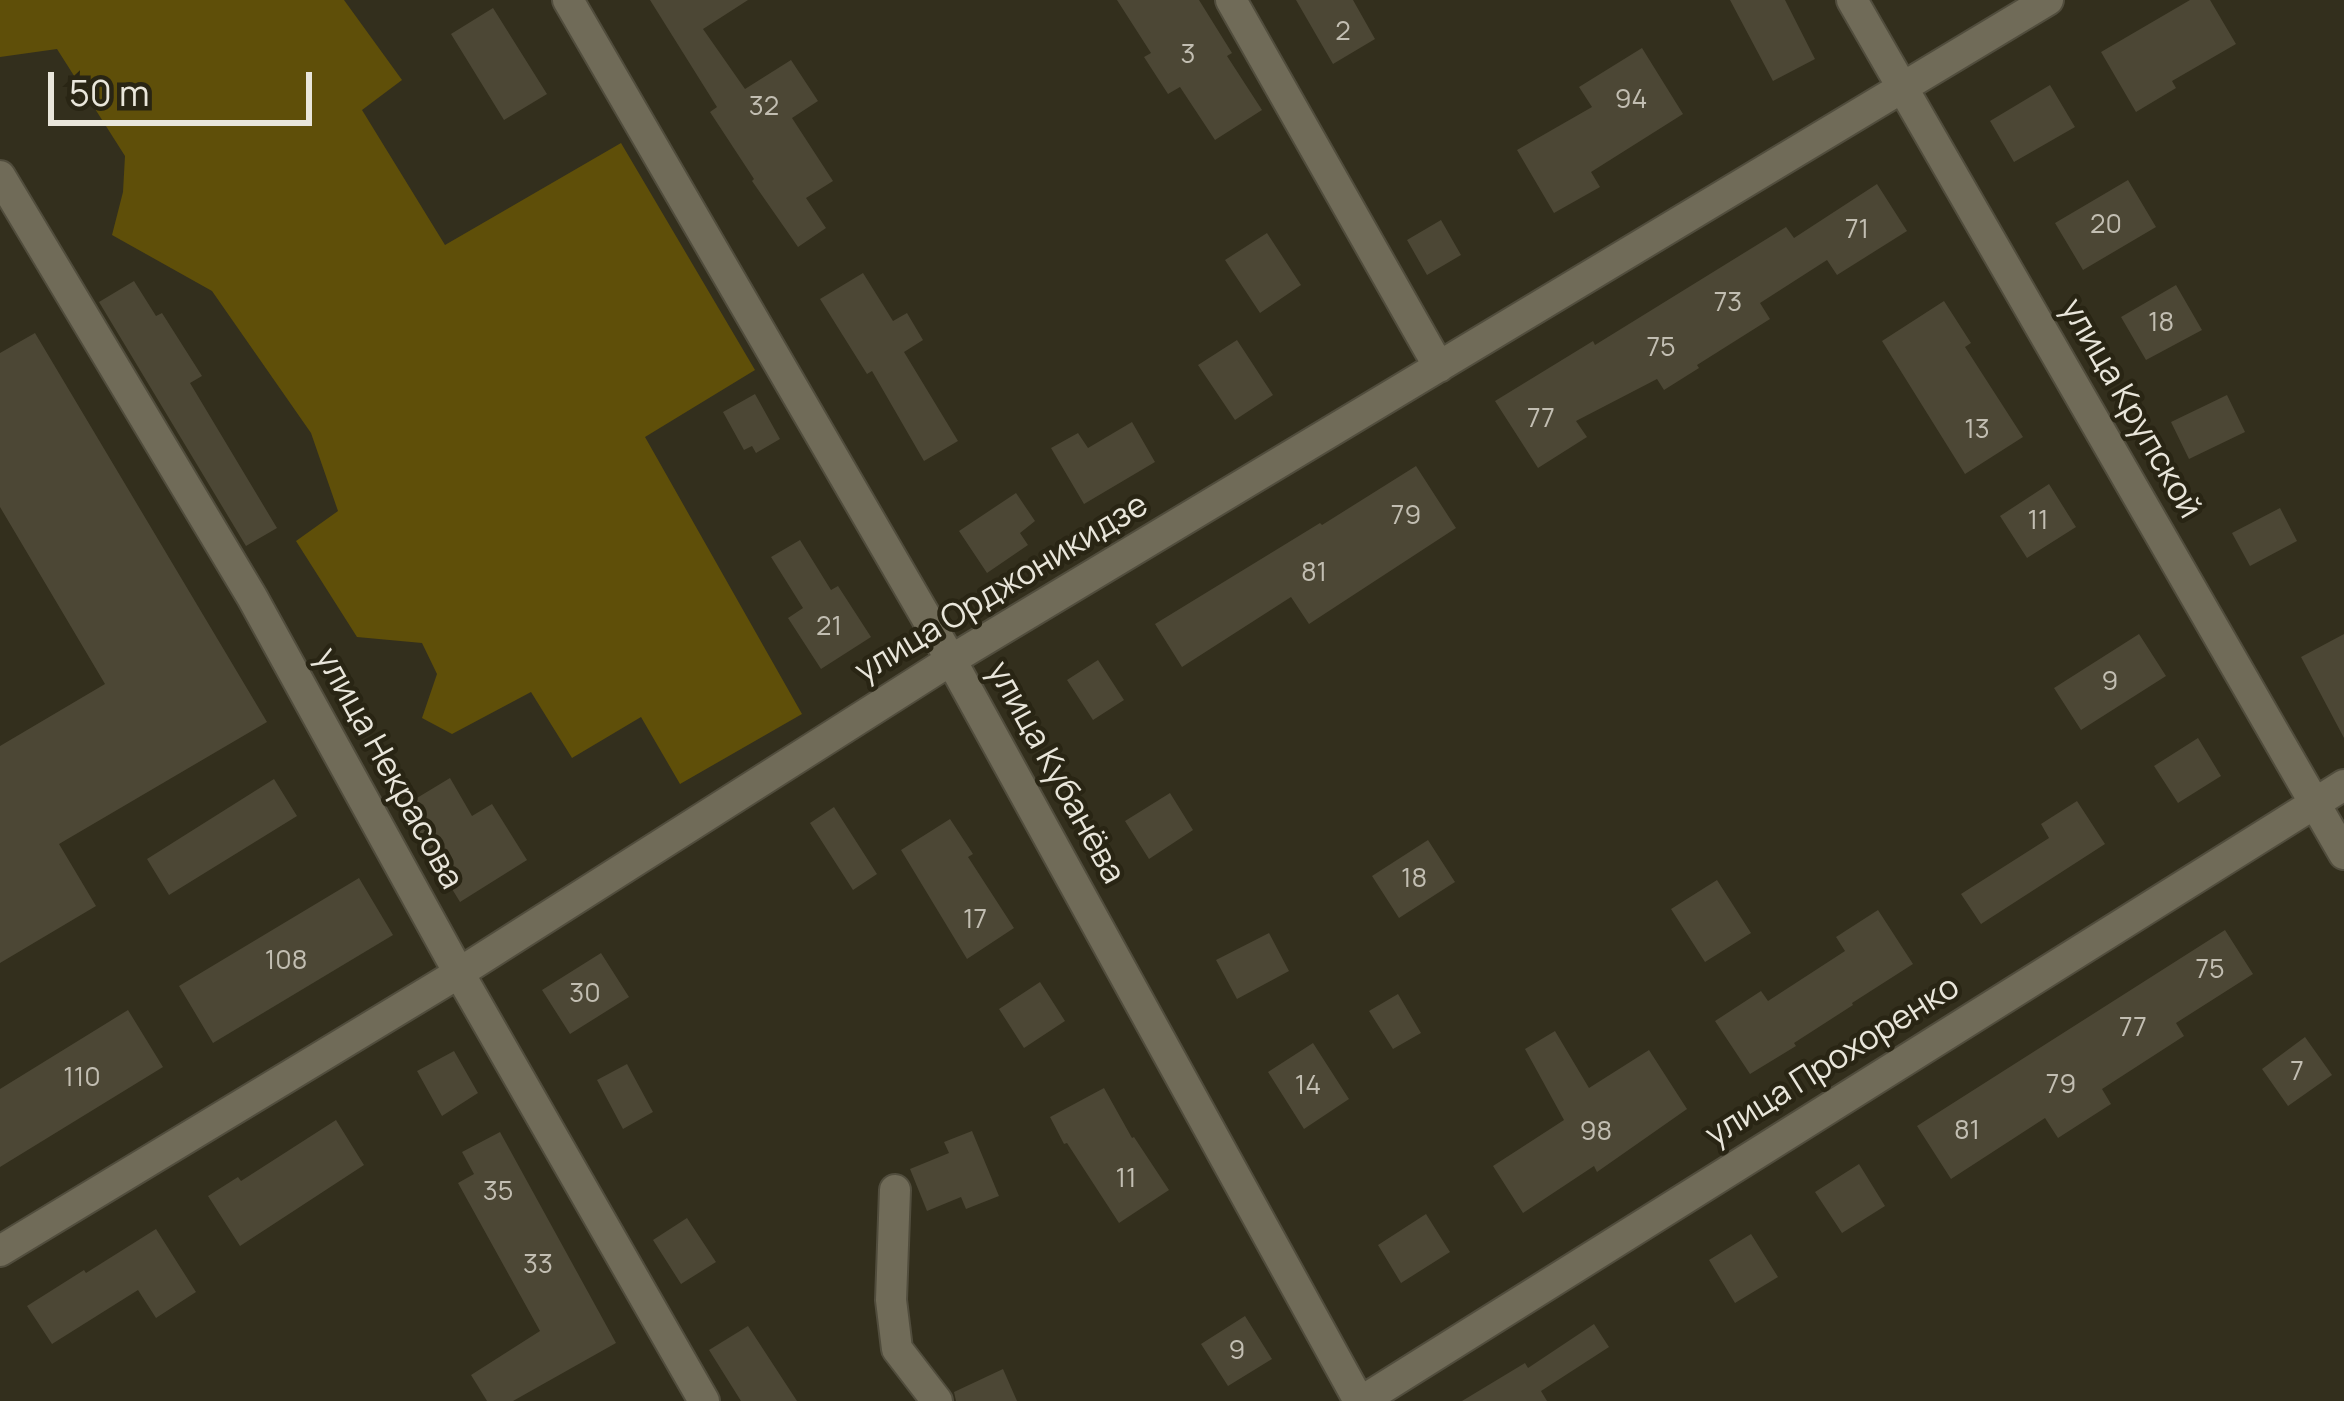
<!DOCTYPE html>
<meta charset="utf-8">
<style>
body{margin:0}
#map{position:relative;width:2344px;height:1401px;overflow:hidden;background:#332f1d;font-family:Manrope,sans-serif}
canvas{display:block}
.scale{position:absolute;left:48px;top:72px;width:264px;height:54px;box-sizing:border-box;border:6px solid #e9e6db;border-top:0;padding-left:15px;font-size:36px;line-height:42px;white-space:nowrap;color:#e9e6db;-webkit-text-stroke:9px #292514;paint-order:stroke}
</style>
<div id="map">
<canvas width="2344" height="1401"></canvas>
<div class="scale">50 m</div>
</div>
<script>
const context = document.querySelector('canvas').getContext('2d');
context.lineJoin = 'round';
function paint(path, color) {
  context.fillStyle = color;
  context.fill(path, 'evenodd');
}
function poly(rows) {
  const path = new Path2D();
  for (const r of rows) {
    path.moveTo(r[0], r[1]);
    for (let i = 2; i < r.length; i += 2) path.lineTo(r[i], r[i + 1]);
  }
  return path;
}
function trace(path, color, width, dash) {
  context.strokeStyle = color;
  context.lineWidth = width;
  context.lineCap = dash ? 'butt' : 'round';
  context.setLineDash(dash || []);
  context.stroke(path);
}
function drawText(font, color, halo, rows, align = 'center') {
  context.font = font + ' Manrope,sans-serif';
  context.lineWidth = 9;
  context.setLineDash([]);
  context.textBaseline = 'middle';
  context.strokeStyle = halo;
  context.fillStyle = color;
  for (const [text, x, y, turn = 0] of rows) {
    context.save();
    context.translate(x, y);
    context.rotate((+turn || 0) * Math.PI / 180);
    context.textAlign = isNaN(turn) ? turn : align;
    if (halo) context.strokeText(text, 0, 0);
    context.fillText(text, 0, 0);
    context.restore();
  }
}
const green = poly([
 [0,0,344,0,402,80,362,110,445,245,621,143,755,370,645,437,802,714,680,784,641,717,572,758,531,692,452,734,422,718,437,674,422,643,357,637,296,541,338,511,311,433,212,291,112,235,123,192,125,156,57,49,0,57]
]);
const building = poly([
 [650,0,748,0,703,29,745,89,791,60,818,101,792,118,833,181,806,198,826,228,798,247,752,181,754,179,710,112,717,107],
 [1117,0,1199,0,1232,53,1227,56,1262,110,1215,140,1180,87,1168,94,1144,57,1151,53],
 [1296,0,1353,0,1375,39,1333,64],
 [1730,0,1785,0,1815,59,1773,81],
 [2190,0,2210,0,2236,44,2172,81,2176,88,2136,112,2101,52],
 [493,8,547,94,504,120,451,34],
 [1642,48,1683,114,1591,172,1600,187,1554,213,1517,150,1592,107,1579,87],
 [2050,85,2075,127,2014,162,1990,121],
 [2128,180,2156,227,2083,270,2055,223],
 [1877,184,1907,231,1837,275,1827,260,1760,303,1770,319,1697,365,1699,368,1664,390,1657,379,1576,421,1587,437,1538,468,1495,401,1593,341,1595,345,1786,227,1794,238],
 [1441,220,1461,255,1427,275,1407,240],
 [1267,233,1301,285,1260,313,1225,260],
 [863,273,893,321,907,313,923,340,904,352,958,441,924,461,872,371,867,374,820,299],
 [134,281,156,316,162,313,202,376,190,383,277,528,246,546,99,302],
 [2176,285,2202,330,2146,360,2121,317],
 [1944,301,1971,343,1965,347,2023,437,1965,474,1882,341],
 [35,333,267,722,59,844,96,906,0,963,0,746,105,684,0,507,0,353],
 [1237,340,1273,395,1235,420,1198,365],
 [755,394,780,439,756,453,752,446,744,450,723,412],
 [2227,395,2245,432,2189,459,2171,422],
 [1132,422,1155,462,1084,504,1051,448,1078,433,1088,448],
 [1416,466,1456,528,1309,624,1291,597,1182,667,1155,624,1320,523,1322,525],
 [2049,484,2076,527,2027,558,2000,516],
 [1016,493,1035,521,1020,533,1028,545,987,573,959,531],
 [2280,508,2297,541,2250,566,2232,533],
 [800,540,831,590,838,586,871,637,821,669,788,618,803,608,771,557],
 [2139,634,2166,676,2081,730,2054,688],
 [2344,634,2344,738,2301,657],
 [1098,660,1124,700,1093,720,1067,680],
 [2198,738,2221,776,2178,803,2154,766],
 [450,778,472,816,492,804,527,860,460,902,402,807],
 [274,779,297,816,169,895,147,859],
 [1170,793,1193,830,1149,859,1125,821],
 [2077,801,2105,844,1981,924,1961,894,2049,838,2041,824],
 [834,807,877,874,853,890,810,823],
 [950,819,973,854,968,857,1014,928,967,959,901,850],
 [1428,840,1455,882,1399,918,1372,876],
 [359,878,393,935,213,1043,179,986],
 [1717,880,1751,933,1705,962,1671,909],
 [1878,910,1913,964,1852,1003,1853,1005,1794,1043,1796,1046,1750,1074,1715,1021,1761,991,1768,1001,1845,951,1836,937],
 [2225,930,2253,974,2176,1023,2184,1036,2102,1089,2111,1104,2058,1138,2045,1118,1951,1179,1917,1126],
 [1269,933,1289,971,1237,999,1216,960],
 [601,953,629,997,570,1034,542,990],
 [1040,982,1065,1021,1024,1048,999,1009],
 [1398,994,1421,1033,1393,1049,1369,1011],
 [128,1010,163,1067,0,1167,0,1089],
 [1555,1031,1589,1088,1649,1050,1687,1109,1597,1172,1594,1166,1523,1213,1493,1166,1564,1120,1525,1049],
 [2305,1037,2332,1075,2288,1106,2262,1069],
 [1313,1043,1349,1099,1304,1129,1268,1072],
 [454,1051,478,1093,442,1116,417,1071],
 [627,1064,653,1112,623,1129,597,1080],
 [1104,1088,1132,1138,1134,1137,1169,1190,1119,1223,1067,1143,1064,1144,1050,1117],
 [336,1120,364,1165,240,1246,208,1196,238,1177,241,1181],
 [972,1131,999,1196,966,1209,961,1197,927,1211,910,1169,949,1153,944,1142],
 [500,1132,616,1343,513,1401,487,1401,471,1375,540,1331,458,1183,474,1174,462,1152],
 [1859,1164,1885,1206,1842,1233,1815,1192],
 [1426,1214,1450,1252,1401,1283,1378,1245],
 [687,1218,716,1262,681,1284,653,1240],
 [156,1229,196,1292,156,1318,138,1290,52,1344,27,1306,84,1270,86,1273],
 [1751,1234,1778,1277,1735,1303,1709,1260],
 [1245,1316,1272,1359,1228,1386,1201,1344],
 [1594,1324,1609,1347,1541,1391,1547,1401,1462,1401,1525,1363,1528,1368],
 [748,1326,797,1401,741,1401,709,1350],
 [1003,1369,1017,1401,956,1401,954,1392]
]);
const minor = poly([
 [568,0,951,660,1359,1401],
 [1231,0,1439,367],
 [1852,0,2344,854],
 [0,176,252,597,459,973,704,1401],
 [895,1190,891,1300,897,1349,937,1401],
 [0,1251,459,973,951,660,2048,0],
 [1362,1401,2344,785]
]);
const numberNames = [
 ["2",1343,32],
 ["3",1188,55],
 ["94",1631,100],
 ["32",764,107],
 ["20",2106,225],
 ["71",1857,230],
 ["73",1728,303],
 ["18",2161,323],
 ["75",1661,348],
 ["77",1541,419],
 ["13",1977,430],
 ["79",1406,516],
 ["11",2038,521],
 ["81",1314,573],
 ["21",829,627],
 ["9",2110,682],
 ["18",1414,879],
 ["17",975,920],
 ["108",286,961],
 ["75",2210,970],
 ["30",585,994],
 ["77",2133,1028],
 ["7",2297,1072],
 ["110",82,1078],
 ["79",2061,1085],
 ["14",1308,1086],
 ["81",1967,1131],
 ["98",1596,1132],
 ["11",1126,1179],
 ["35",498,1192],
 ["33",538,1265],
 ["9",1237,1351]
];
const streetNames = [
 ["улица Крупской",2130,409,60],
 ["улица Орджоникидзе",1002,589,-31],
 ["улица Некрасова",388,769,61],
 ["улица Кубанёва",1055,773,61],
 ["улица Прохоренко",1833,1062,-32]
];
paint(green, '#5f4f09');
paint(building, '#4c4735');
trace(minor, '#514d3d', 34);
trace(minor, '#706b58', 30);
drawText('27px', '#c2beb2', null, numberNames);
drawText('33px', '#e9e6db', '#292514', streetNames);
</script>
